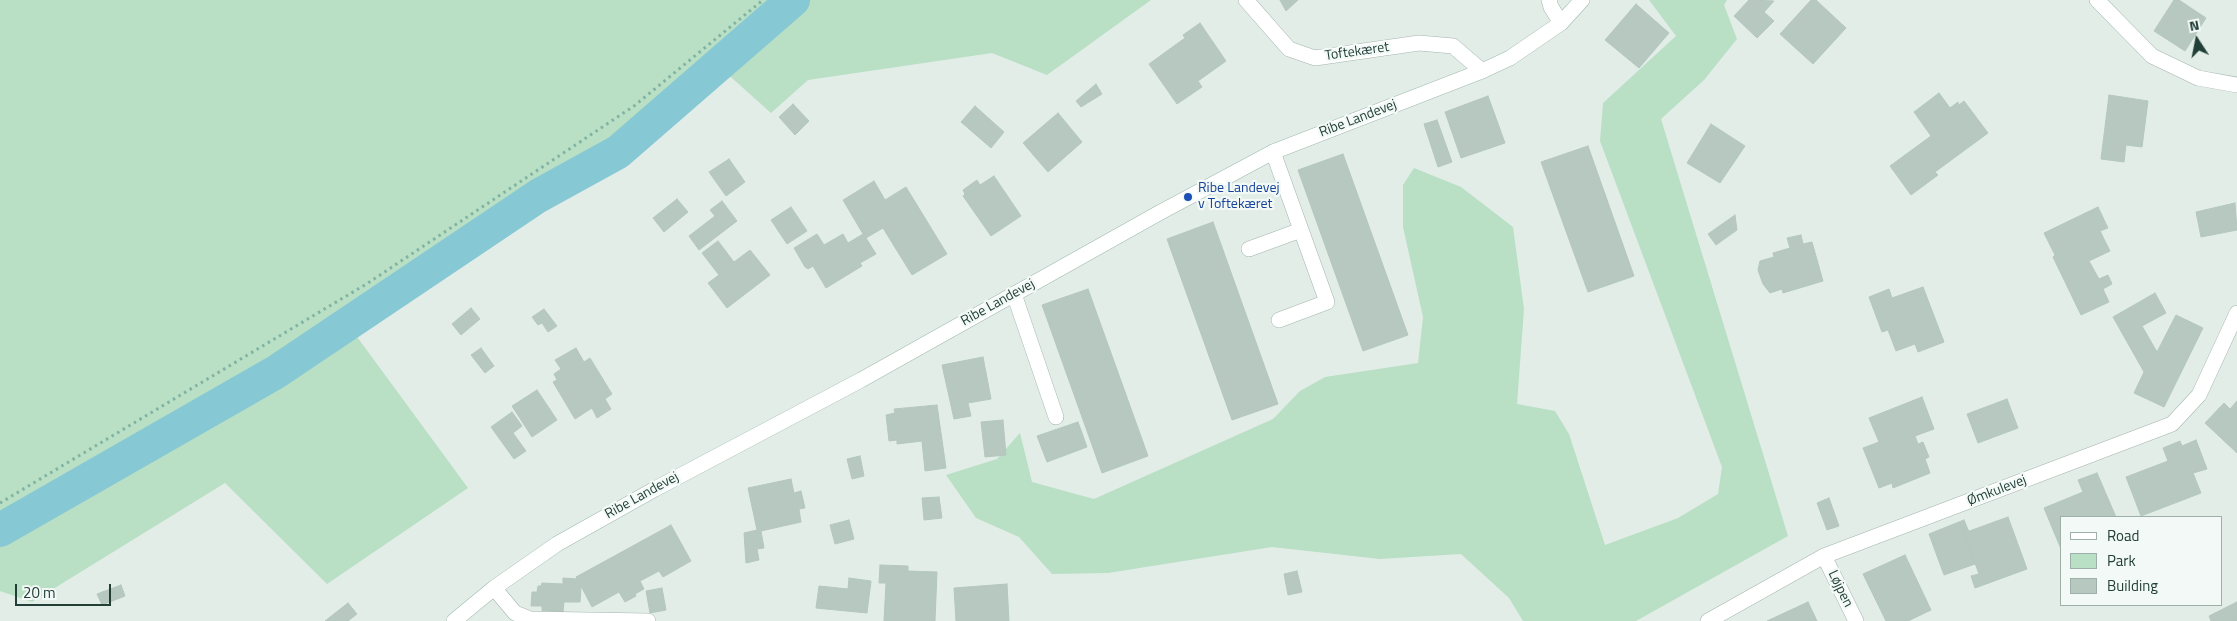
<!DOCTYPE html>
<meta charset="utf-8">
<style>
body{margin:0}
#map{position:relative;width:2237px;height:621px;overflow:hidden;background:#e2ede8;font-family:"Titillium Web",sans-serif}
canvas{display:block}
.legend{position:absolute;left:2060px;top:516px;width:162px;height:90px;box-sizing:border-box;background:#f3f9f6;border:1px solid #9fafaa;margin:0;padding:6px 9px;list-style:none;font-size:15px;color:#213f37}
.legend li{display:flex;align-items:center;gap:10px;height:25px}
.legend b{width:25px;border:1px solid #9fafaa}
.north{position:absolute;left:2172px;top:15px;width:50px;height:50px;-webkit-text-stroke:4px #f3f9f6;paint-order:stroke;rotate:349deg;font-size:14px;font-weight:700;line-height:20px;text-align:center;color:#213f37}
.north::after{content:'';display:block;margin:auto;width:18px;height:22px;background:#213f37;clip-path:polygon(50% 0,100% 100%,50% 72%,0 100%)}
.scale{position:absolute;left:15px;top:584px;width:96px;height:22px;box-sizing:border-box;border:2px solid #213f37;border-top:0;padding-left:6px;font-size:15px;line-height:18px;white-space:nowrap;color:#213f37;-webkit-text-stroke:4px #f3f9f6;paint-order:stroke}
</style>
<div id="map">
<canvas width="2237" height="621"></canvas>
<ul class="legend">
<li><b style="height:6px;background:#fff"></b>Road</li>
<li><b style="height:14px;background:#b9dfc4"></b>Park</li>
<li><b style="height:14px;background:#b7c8c1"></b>Building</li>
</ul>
<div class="north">N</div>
<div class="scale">20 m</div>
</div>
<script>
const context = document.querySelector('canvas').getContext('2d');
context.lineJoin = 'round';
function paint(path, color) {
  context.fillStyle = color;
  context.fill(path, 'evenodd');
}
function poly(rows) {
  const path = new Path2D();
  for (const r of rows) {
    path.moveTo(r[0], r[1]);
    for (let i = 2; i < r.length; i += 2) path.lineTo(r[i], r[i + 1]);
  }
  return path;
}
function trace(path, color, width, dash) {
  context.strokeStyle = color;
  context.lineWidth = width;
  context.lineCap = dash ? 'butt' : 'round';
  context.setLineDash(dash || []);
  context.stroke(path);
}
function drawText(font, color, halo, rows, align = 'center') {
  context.font = font + ' "Titillium Web",sans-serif';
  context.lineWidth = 4.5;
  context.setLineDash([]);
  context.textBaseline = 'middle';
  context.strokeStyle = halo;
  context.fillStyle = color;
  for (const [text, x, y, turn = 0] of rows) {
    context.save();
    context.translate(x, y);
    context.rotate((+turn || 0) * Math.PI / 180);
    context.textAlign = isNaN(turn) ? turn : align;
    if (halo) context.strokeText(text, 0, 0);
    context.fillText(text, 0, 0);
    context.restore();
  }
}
const green = poly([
 [0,0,1151,0,1047,75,992,53,808,80,771,113,723,70,352,330,468,488,327,584,225,483,32,602,0,591],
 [1649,0,1727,0,1724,5,1737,39,1704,80,1661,119,1788,536,1636,621,1523,621,1509,598,1461,554,1380,559,1272,547,1108,573,1052,574,1019,537,976,518,946,475,997,459,1020,433,1032,482,1094,499,1273,419,1300,391,1325,377,1418,363,1423,317,1403,227,1403,185,1414,168,1461,187,1513,227,1524,309,1517,404,1555,411,1569,434,1605,545,1678,518,1718,494,1722,467,1600,141,1603,103,1676,36]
]);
const canal = poly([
 [0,530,276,372,538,196,618,152,793,0]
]);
const building = poly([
 [1280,0,1298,0,1286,11,1280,0],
 [1749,0,1774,1,1764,12,1774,21,1757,38,1734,16,1749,0],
 [1811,0,1816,0,1846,28,1813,64,1780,34,1811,0],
 [2174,0,2179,0,2206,18,2185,51,2154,31,2174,0],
 [1636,4,1669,33,1639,68,1605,40,1636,4],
 [1200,23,1226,61,1198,81,1202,87,1177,104,1149,64,1185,38,1183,35,1200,23],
 [1096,84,1102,94,1081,107,1076,101,1096,84],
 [1939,93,1950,108,1958,102,1959,105,1964,101,1988,133,1935,172,1938,175,1911,195,1890,166,1931,136,1914,112,1939,93],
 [2109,95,2148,101,2142,147,2126,145,2124,162,2101,159,2109,95],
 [1488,96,1505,143,1461,158,1445,112,1488,96],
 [793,104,809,121,795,135,779,117,793,104],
 [975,106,1004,132,991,148,961,122,975,106],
 [1058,113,1082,142,1048,172,1023,143,1058,113],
 [1437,120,1452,162,1438,167,1424,124,1437,120],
 [1711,124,1745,146,1720,183,1687,163,1711,124],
 [1588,146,1634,276,1588,292,1541,162,1588,146],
 [1343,154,1408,335,1363,351,1298,170,1343,154],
 [729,159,745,182,726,196,709,172,729,159],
 [994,176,1021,216,991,236,963,196,965,194,963,190,977,180,980,185,994,176],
 [874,181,885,200,906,187,947,254,912,275,883,228,866,238,876,254,860,263,862,266,826,288,813,266,808,269,805,267,794,248,817,234,824,245,843,234,848,243,863,234,843,200,874,181],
 [677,199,688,212,664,232,653,218,677,199],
 [722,201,737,221,699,250,689,236,715,216,710,210,722,201],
 [2235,203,2237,230,2201,237,2196,212,2235,203],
 [791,207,807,231,787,244,771,220,791,207],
 [2098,207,2108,228,2100,231,2110,251,2089,261,2099,279,2108,275,2112,284,2103,289,2109,302,2081,315,2053,257,2055,255,2044,233,2098,207],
 [1735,215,1737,230,1716,245,1708,234,1735,215],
 [1213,222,1278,404,1232,420,1167,239,1213,222],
 [1801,235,1803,244,1812,242,1823,281,1783,293,1782,289,1770,293,1763,284,1758,270,1760,261,1774,257,1773,253,1790,248,1787,238,1801,235],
 [718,241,734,262,750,250,770,275,727,308,708,283,719,275,702,253,718,241],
 [1923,287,1944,342,1918,352,1915,344,1896,351,1888,330,1882,332,1869,297,1889,289,1892,298,1923,287],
 [1088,289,1148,456,1102,473,1042,305,1088,289],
 [2155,293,2166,313,2142,326,2157,352,2176,315,2203,328,2164,407,2134,393,2144,372,2113,317,2155,293],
 [471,308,480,319,461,335,452,324,471,308],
 [544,309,557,326,548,332,542,323,538,325,532,317,544,309],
 [481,348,494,366,485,373,471,355,481,348],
 [576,348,584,362,590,358,612,394,605,399,611,409,597,418,592,408,575,419,553,382,557,380,554,374,561,369,555,360,576,348],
 [983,357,991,399,968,403,971,416,954,419,942,365,983,357],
 [537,390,557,420,532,437,512,406,537,390],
 [1922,397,1934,429,1915,436,1918,444,1923,442,1929,457,1925,459,1930,473,1893,488,1892,483,1879,488,1863,448,1879,442,1869,418,1922,397],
 [2007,399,2018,428,1978,443,1967,414,2007,399],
 [2237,401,2237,453,2205,423,2224,403,2230,409,2237,401],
 [937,405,946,468,925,471,922,441,897,444,897,440,889,441,886,415,895,413,894,409,937,405],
 [512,412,522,426,513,433,526,451,514,459,491,427,512,412],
 [1003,420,1006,455,985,457,981,422,1003,420],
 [1078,422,1087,447,1047,462,1037,436,1078,422],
 [2196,440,2207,469,2193,473,2201,493,2141,516,2126,477,2168,461,2163,448,2180,441,2182,446,2196,440],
 [860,456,864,476,852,479,847,459,860,456],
 [2097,473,2116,517,2061,517,2061,549,2044,508,2083,492,2078,480,2097,473],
 [791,479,794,493,801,491,805,508,799,509,801,522,761,531,764,548,757,549,759,560,746,563,744,533,757,530,748,488,791,479],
 [939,497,942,518,924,520,922,498,939,497],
 [1829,498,1839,526,1827,530,1817,503,1829,498],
 [2008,517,2027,569,1975,588,1971,576,1979,574,1964,533,2008,517],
 [849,520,854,539,835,544,830,525,849,520],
 [1964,520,1969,532,1964,533,1975,564,1944,575,1929,534,1964,520],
 [671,525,691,561,663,577,659,571,640,581,644,589,635,594,636,596,625,602,619,592,592,607,581,586,580,602,564,602,563,612,542,611,542,606,531,606,532,592,537,592,538,586,541,586,542,583,563,584,563,578,577,579,576,577,671,525],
 [1905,555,1931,610,1908,621,1886,621,1863,574,1905,555],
 [880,565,908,566,908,571,937,572,935,621,884,621,886,583,879,583,880,565],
 [1297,571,1302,592,1288,595,1284,574,1297,571],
 [849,578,871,581,867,613,816,608,819,586,848,589,849,578],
 [1007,584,1009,621,956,621,954,588,1007,584],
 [121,585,125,596,102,605,97,594,121,585],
 [662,588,666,610,650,613,646,591,662,588],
 [1808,602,1817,621,1767,621,1808,602],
 [2237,602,2237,621,2211,621,2209,616,2237,602],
 [348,603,357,614,348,621,325,621,348,603]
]);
const path = poly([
 [0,503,368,283,634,106,763,0]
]);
const lane = poly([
 [1273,152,1327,302,1279,320],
 [1249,249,1301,230],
 [1014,294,1056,417]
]);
const street = poly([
 [1246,0,1289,49,1315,58,1419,43,1453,46,1482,71],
 [1549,0,1551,7,1561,23],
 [2097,0,2152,56,2198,78,2237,85],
 [1824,556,1856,621],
 [494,588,515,613,530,619,648,621],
 [1708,621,1824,556,2172,424,2199,395,2237,313]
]);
const secondary = poly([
 [454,621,494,588,557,544,655,489,861,380,1159,213,1273,152,1482,71,1510,58,1561,23,1582,0]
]);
const markers = [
 [1188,197,5,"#1a4fb4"]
];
const streetNames = [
 ["Toftekæret",1357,52,-8],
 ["Ribe Landevej",1358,119,-21],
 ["Ribe Landevej",998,303,-29],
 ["Ømkulevej",1997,491,-21],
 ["Ribe Landevej",642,496,-29],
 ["Løjpen",1840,589,64]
];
const transitNames = [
 ["Ribe Landevej",1198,189],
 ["v Toftekæret",1198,205]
];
paint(green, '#b9dfc4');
trace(canal, '#87c8d5', 34);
paint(building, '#b7c8c1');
trace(building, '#b4c7bf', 1);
trace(lane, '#a4b5af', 16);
trace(street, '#a4b5af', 16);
trace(secondary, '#9fb9b1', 16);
trace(path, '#80b3a3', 3, [2.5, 4]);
trace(lane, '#fff', 15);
trace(street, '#fff', 15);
trace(secondary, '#fff', 15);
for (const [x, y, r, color] of markers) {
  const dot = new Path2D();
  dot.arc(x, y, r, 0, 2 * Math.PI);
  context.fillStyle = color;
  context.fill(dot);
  trace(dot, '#f3f9f6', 2);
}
drawText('14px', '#213f37', '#f3f9f6', streetNames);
drawText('14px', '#164399', '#f3f9f6', transitNames, 'left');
</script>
